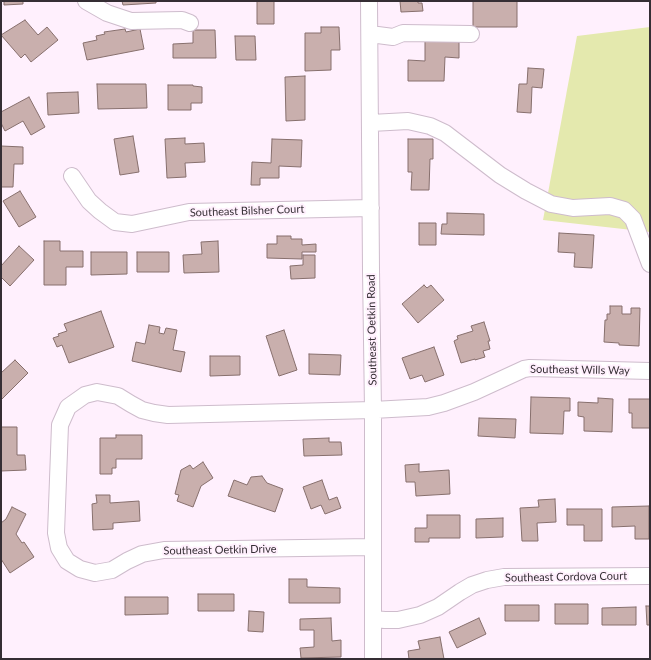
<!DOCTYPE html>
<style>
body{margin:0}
#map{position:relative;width:651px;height:660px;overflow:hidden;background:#fff0fd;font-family:Lato,sans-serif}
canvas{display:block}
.frame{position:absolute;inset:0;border:2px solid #352e34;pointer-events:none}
</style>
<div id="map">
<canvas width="651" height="660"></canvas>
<div class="frame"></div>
</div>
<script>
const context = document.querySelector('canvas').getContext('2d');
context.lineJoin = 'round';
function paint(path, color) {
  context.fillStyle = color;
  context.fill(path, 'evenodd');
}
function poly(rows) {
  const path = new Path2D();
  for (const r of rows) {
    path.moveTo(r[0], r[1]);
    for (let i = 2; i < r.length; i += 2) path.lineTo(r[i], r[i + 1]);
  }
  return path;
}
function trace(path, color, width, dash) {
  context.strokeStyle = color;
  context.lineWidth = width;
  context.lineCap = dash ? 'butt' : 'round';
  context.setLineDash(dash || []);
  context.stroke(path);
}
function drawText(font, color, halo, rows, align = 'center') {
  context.font = font + ' Lato,sans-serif';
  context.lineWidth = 4;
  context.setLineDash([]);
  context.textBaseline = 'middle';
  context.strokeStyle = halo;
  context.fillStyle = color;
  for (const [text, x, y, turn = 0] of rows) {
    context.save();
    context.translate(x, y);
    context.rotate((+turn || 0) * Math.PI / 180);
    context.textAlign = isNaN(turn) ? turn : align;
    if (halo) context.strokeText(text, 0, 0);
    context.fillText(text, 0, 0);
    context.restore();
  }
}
const green = poly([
 [650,27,650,232,543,220,577,36]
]);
const building = poly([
 [4,1,23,1,23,4,4,5,4,1],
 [122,1,156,1,156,3,123,5,122,1],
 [257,1,274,1,274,24,257,24,257,1],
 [400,1,418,1,418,3,422,3,423,11,401,12,400,1],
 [473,1,517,1,517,27,473,27,473,1],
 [25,20,38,35,47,27,58,40,31,62,25,54,21,58,1,35,25,20],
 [321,27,339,27,340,50,331,50,331,70,305,71,305,33,321,33,321,27],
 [125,29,126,32,140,29,144,49,87,60,83,43,97,40,96,36,105,34,104,32,125,29],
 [193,30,215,30,216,58,173,58,173,44,193,43,193,30],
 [235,36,255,36,256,60,236,60,235,36],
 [425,38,459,39,459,58,445,57,444,81,408,81,408,60,425,61,425,38],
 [528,68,544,69,542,88,532,87,531,113,517,112,519,84,527,84,528,68],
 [305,76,305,120,286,121,285,77,305,76],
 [97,84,146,84,147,108,98,109,97,84],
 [168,85,193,85,193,86,202,87,202,103,191,103,191,110,168,110,168,85],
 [78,92,79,113,48,115,47,93,78,92],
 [29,97,45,127,31,135,23,121,5,131,1,123,1,112,29,97],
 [133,136,139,172,120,175,114,139,133,136],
 [185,138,185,144,204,143,205,162,185,163,186,177,167,178,165,139,185,138],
 [272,139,302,140,301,167,279,166,279,178,260,178,260,185,251,185,252,162,271,163,272,139],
 [408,139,433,139,433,159,430,159,429,190,411,190,412,172,408,172,408,139],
 [1,146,23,147,23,164,14,164,13,187,1,187,1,146],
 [20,191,36,217,19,227,3,201,20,191],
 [447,213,484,214,484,235,441,234,442,224,447,224,447,213],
 [419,223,436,223,436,245,419,245,419,223],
 [559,233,594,235,592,268,574,267,575,253,558,252,559,233],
 [277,236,291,236,291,239,302,239,302,245,316,244,316,252,302,252,302,259,267,258,267,244,277,244,277,236],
 [44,241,60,241,60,251,83,251,83,267,66,267,66,285,44,285,44,241],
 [218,241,219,272,184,273,183,255,202,254,201,242,218,241],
 [19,246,34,260,10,286,1,277,1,266,19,246],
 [91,252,127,252,127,274,91,275,91,252],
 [137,252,169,252,169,272,137,272,137,252],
 [303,255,315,255,315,278,291,279,290,266,303,265,303,255],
 [424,285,427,288,431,285,444,300,418,323,402,304,424,285],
 [610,306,622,306,622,314,631,314,631,308,640,308,639,346,619,345,619,343,604,342,605,320,607,320,607,314,610,314,610,306],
 [101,311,114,347,69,363,62,345,57,347,53,338,59,336,58,334,67,331,64,324,101,311],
 [484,322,490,341,488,341,490,349,483,351,485,357,475,360,475,359,461,363,454,341,458,339,457,336,473,331,471,326,484,322],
 [149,325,160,327,159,333,164,334,166,328,177,330,173,350,185,352,181,372,132,361,136,342,145,344,149,325],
 [284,330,297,370,279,376,266,336,284,330],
 [434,347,444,375,425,382,422,375,410,379,402,358,434,347],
 [309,354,341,355,340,375,309,374,309,354],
 [210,356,240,356,240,375,210,376,210,356],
 [15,360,28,373,1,400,1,373,15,360],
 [531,397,570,398,570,411,564,411,563,434,530,433,531,397],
 [598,398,613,399,612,432,584,431,584,417,578,416,578,402,598,403,598,398],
 [629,399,650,399,650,428,632,428,632,413,629,413,629,399],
 [479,418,516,419,515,438,478,436,479,418],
 [1,427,17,427,17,455,25,455,26,470,1,471,1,427],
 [116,435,142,435,142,459,116,459,116,468,112,468,112,474,100,474,100,438,116,438,116,435],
 [329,438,329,442,341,442,342,455,304,456,303,439,329,438],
 [203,462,213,478,201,486,193,507,177,501,179,495,175,494,181,470,190,465,193,469,203,462],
 [419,464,419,472,449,470,450,494,416,496,415,482,406,482,405,465,419,464],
 [262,476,267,483,283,489,275,512,228,496,234,480,247,485,251,477,262,476],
 [322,480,329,500,337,497,341,508,325,514,321,505,311,509,303,487,322,480],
 [96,495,110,495,110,503,139,501,140,521,113,523,113,529,93,530,92,504,97,503,96,495],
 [555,499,556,522,537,523,538,541,522,541,520,508,539,507,538,500,555,499],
 [649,506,649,539,635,539,635,526,612,527,612,507,649,506],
 [12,507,26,514,16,534,22,543,24,542,34,557,10,573,1,559,1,523,6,519,12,507],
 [567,509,602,509,602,541,584,541,584,525,567,525,567,509],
 [427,515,460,515,460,538,429,538,429,542,415,542,415,528,427,528,427,515],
 [503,518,503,537,476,538,476,519,503,518],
 [289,579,307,579,307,587,340,588,340,603,289,603,289,579],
 [198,594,234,594,234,611,198,611,198,594],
 [125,597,168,597,168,614,125,615,125,597],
 [555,604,588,604,588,624,555,624,555,604],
 [505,605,539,605,539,621,505,621,505,605],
 [646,606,650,606,650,625,647,625,646,606],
 [636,607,636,625,602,625,602,608,636,607],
 [249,611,264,612,263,632,248,631,249,611],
 [331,618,332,641,341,640,341,657,301,658,300,648,314,647,314,630,300,630,300,619,331,618],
 [479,618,486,634,457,648,449,632,479,618],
 [440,637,444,659,409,659,408,651,420,649,418,641,440,637]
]);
const minor = poly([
 [86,1,107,13,131,21,182,20,190,23],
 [369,1,371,270,373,410,373,659],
 [370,34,393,37,403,33,471,34],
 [371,123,408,121,430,126,445,133,500,175,526,191,551,204,573,208,610,206,624,210,633,219,650,264],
 [72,176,89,201,100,211,115,222,132,224,189,212,371,208],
 [372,547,164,550,142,554,127,561,112,570,95,573,80,569,67,561,59,548,56,533,60,425,68,407,85,395,97,392,118,396,131,404,142,410,154,413,168,415,373,410,428,407,444,403,474,392,524,369,530,368,650,371],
 [373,619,385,620,398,620,420,615,438,607,460,592,472,585,487,580,504,577,650,576]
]);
const streetNames = [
 ["Southeast Bilsher Court",247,211,-2],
 ["Southeast Oetkin Road",372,330,-91],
 ["Southeast Wills Way",580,370,1],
 ["Southeast Oetkin Drive",220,550,-1],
 ["Southeast Cordova Court",566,577,-1]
];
paint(green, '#e4e9ae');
paint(building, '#c9afad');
trace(building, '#876f6d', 1);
trace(minor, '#cebccc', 18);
trace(minor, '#fff', 16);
drawText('11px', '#352e34', '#fff0fd', streetNames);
</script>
